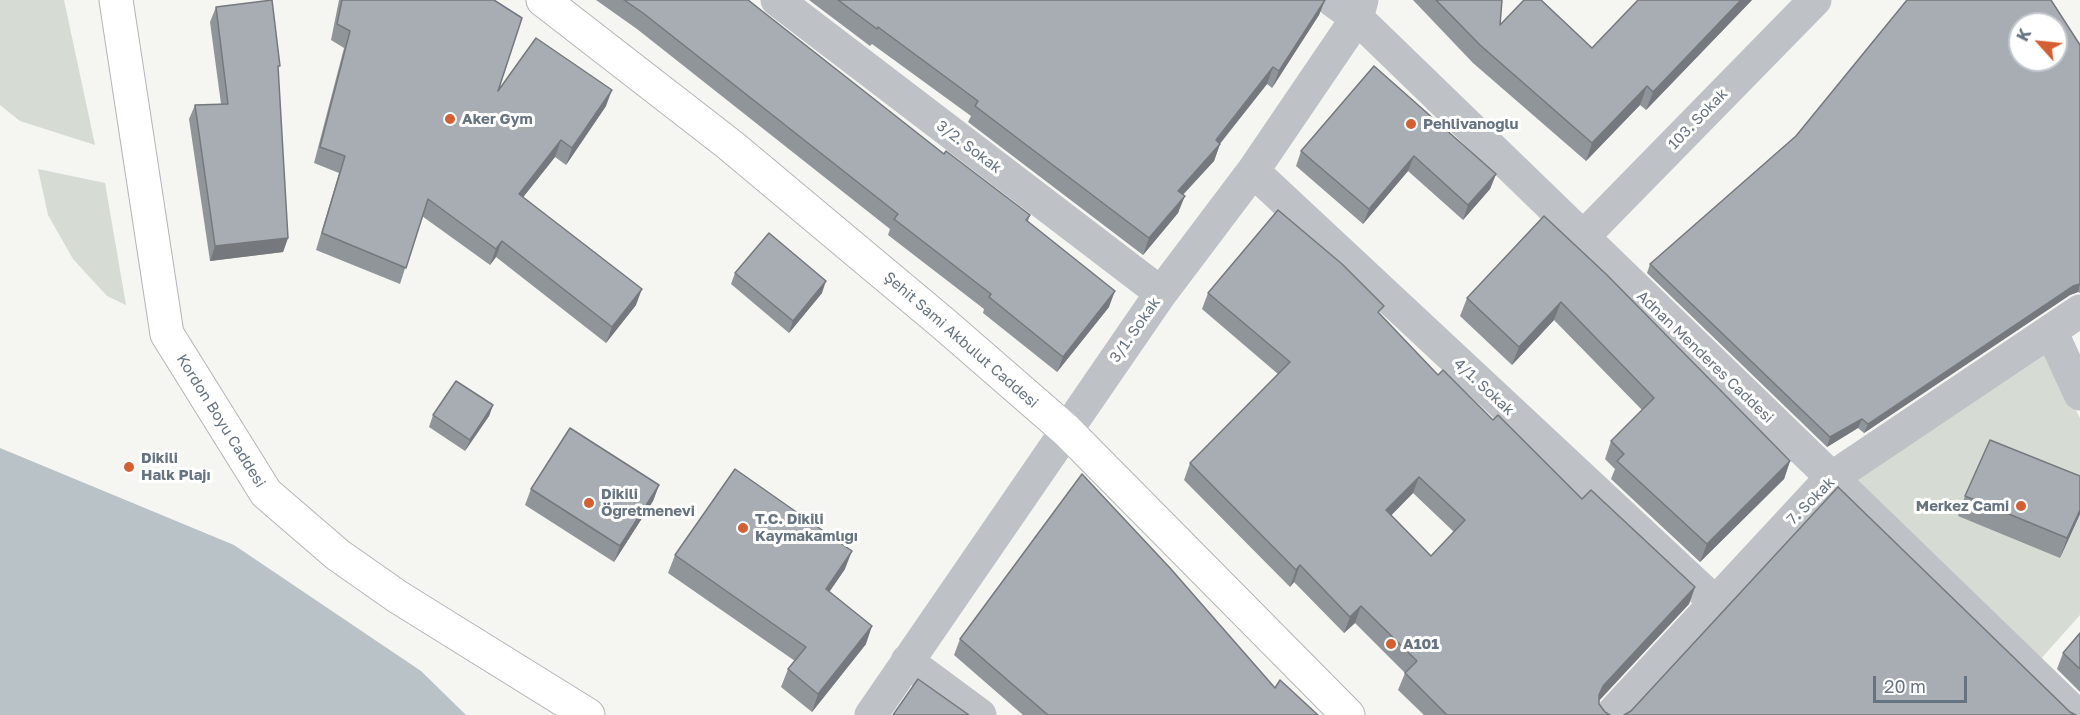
<!DOCTYPE html>
<meta charset="utf-8">
<style>
body{margin:0}
#map{position:relative;width:2080px;height:715px;overflow:hidden;background:#f5f5f1;font-family:"Golos Text",sans-serif}
canvas{display:block}
.north{position:absolute;left:2008px;top:12px;width:60px;height:60px;box-sizing:border-box;background:#fff;border:2px solid #c2c7cc;border-radius:50%;rotate:297deg;font-size:16px;font-weight:700;line-height:24px;text-align:center;color:#667380}
.north::after{content:'';display:block;margin:auto;width:21px;height:27px;background:#d35f33;clip-path:polygon(50% 0,100% 100%,50% 72%,0 100%)}
.scale{position:absolute;left:1873px;top:676px;width:94px;height:27px;box-sizing:border-box;border:3px solid #667380;border-top:0;padding-left:8px;font-size:18px;line-height:21px;white-space:nowrap;color:#667380;-webkit-text-stroke:4px #fff;paint-order:stroke}
</style>
<div id="map">
<canvas width="2080" height="715"></canvas>
<div class="north">K</div>
<div class="scale">20 m</div>
</div>
<script>
const context = document.querySelector('canvas').getContext('2d');
context.lineJoin = 'round';
function paint(path, color) {
  context.fillStyle = color;
  context.fill(path, 'evenodd');
}
function poly(rows) {
  const path = new Path2D();
  for (const r of rows) {
    path.moveTo(r[0], r[1]);
    for (let i = 2; i < r.length; i += 2) path.lineTo(r[i], r[i + 1]);
  }
  return path;
}
function trace(path, color, width, dash) {
  context.strokeStyle = color;
  context.lineWidth = width;
  context.lineCap = dash ? 'butt' : 'round';
  context.setLineDash(dash || []);
  context.stroke(path);
}
function drawText(font, color, halo, rows, align = 'center') {
  context.font = font + ' "Golos Text",sans-serif';
  context.lineWidth = 6;
  context.setLineDash([]);
  context.textBaseline = 'middle';
  context.strokeStyle = halo;
  context.fillStyle = color;
  for (const [text, x, y, turn = 0] of rows) {
    context.save();
    context.translate(x, y);
    context.rotate((+turn || 0) * Math.PI / 180);
    context.textAlign = isNaN(turn) ? turn : align;
    if (halo) context.strokeText(text, 0, 0);
    context.fillText(text, 0, 0);
    context.restore();
  }
}
const green = poly([
 [0,0,64,0,95,145,20,121,0,105],
 [38,169,105,183,126,305,107,296,73,259,48,215],
 [2046,351,2080,418,2080,615,2038,662,1845,481]
]);
const water = poly([
 [0,448,234,545,421,671,466,715,0,715]
]);
const minor = poly([
 [777,0,1161,293],
 [1332,0,1357,18,2077,715],
 [1253,171,1715,602],
 [1582,238,1815,0],
 [2051,331,2080,394],
 [907,661,980,715],
 [871,715,1161,293,1253,171,1357,18,1362,0],
 [1611,715,1830,479,2080,311]
]);
const major = poly([
 [116,0,167,334,266,493,338,555,398,597,588,715],
 [543,0,730,145,944,324,1066,430,1348,715]
]);
const wall = poly([
 [339,0,494,0,498,91,606,106,566,165,555,157,523,197,636,305,606,343,496,257,490,265,422,216,400,284,316,250,339,173,314,163,344,48,331,40],
 [596,0,748,0,944,154,1030,215,1028,221,1109,307,1057,372,983,313,984,309,888,235,890,229,637,29],
 [809,0,1325,0,1319,15,1272,88,1267,84,1220,144,1214,161,1183,195,1178,213,1143,255,968,122,971,116,872,44,870,46],
 [1413,0,1502,0,1500,25,1592,48,1752,0,1646,110,1640,105,1586,161,1473,63],
 [216,7,278,72,288,238,283,252,210,261,189,119,195,105,221,104,210,22],
 [2080,45,2080,293,2078,292,2070,295,1864,433,1858,428,1827,447,1647,273,1650,264,1796,136],
 [1374,66,1496,174,1490,189,1463,220,1408,171,1363,224,1296,166,1301,151],
 [1544,216,1790,461,1784,479,1700,562,1611,479,1615,469,1605,459,1611,441,1642,410,1554,320,1512,365,1460,316,1467,298],
 [735,273,822,293,789,333,731,284],
 [1208,293,1381,315,1438,375,1493,420,1582,499,1695,587,1689,604,1599,700,1599,704,1605,712,1610,715,1424,715,1398,690,1405,673,1355,623,1344,633,1294,582,1290,587,1184,480,1190,463,1278,374,1202,309],
 [1413,493,1454,532,1431,556,1391,515],
 [493,405,489,416,465,451,429,427,433,415],
 [2080,476,2080,514,2060,558,1958,516,1965,496],
 [659,485,653,501,614,562,525,505,531,489],
 [675,555,845,569,829,592,866,644,812,712,781,687,788,669,795,661,668,573],
 [2080,633,2080,692,2057,669,2063,653],
 [960,639,1275,688,1318,715,1023,715,954,655]
]);
const shadedWall = poly([
 [1325,0,1319,15,1272,88,1279,71],
 [1741,0,1752,0,1646,110,1653,92],
 [1273,67,1267,84,1216,148,1220,144,1214,161,1171,207,1178,191],
 [1647,86,1640,105,1586,161,1592,143],
 [612,90,606,106,566,165,572,148],
 [561,140,555,157,513,210,519,194],
 [1414,156,1408,171,1363,224,1369,209],
 [1496,174,1490,189,1463,220,1468,205],
 [1185,196,1178,213,1143,255,1149,238],
 [288,238,283,252,210,261,215,246],
 [502,241,496,257,490,265,496,249],
 [826,281,822,293,789,333,793,321],
 [2080,284,2078,292,2070,295,1864,433,1868,424,2073,286],
 [642,289,636,305,606,343,612,327],
 [1115,291,1109,307,1057,372,1063,357],
 [1561,302,1554,320,1512,365,1519,347],
 [493,405,489,416,465,451,470,440],
 [1862,419,1858,428,1827,447,1830,437],
 [1790,461,1784,479,1700,562,1707,544],
 [1419,477,1413,493,1380,527,1386,510],
 [659,485,653,501,614,562,620,546],
 [2080,510,2080,514,2060,558,2067,538],
 [852,551,845,569,819,607,826,589],
 [1300,565,1294,582,1290,587,1296,570],
 [1695,587,1689,604,1597,703,1599,695,1603,686],
 [1361,606,1355,623,1344,633,1350,617],
 [872,626,866,644,812,712,818,694]
]);
const building = poly([
 [272,0,280,66,278,66,288,238,215,246,195,105,228,104,216,7,272,0],
 [342,0,494,0,522,18,498,91,536,38,612,90,572,148,561,140,519,194,642,289,612,327,502,241,496,249,428,199,406,268,322,233,345,156,320,147,350,31,337,24,342,0],
 [624,0,748,0,944,154,946,151,1030,215,1026,220,1115,291,1063,357,989,297,991,294,894,219,898,214,643,13,624,0],
 [838,0,1325,0,1279,71,1273,67,1216,140,1220,144,1178,191,1185,196,1149,238,975,106,978,101,878,27,877,29,838,0],
 [1436,0,1502,0,1500,25,1524,0,1541,0,1592,48,1638,0,1741,0,1653,92,1647,86,1592,143,1480,45,1436,0],
 [1907,0,2051,0,2080,45,2080,284,2073,286,1868,424,1862,419,1830,437,1650,264,1796,136,1907,0],
 [2020,24,2056,24,2056,60,2020,60,2020,24],
 [1374,66,1496,174,1468,205,1414,156,1369,209,1301,151,1374,66],
 [1278,210,1342,264,1384,306,1378,312,1438,375,1443,370,1493,420,1498,415,1582,499,1591,490,1695,587,1603,686,1599,695,1599,704,1605,712,1610,715,1447,715,1405,673,1417,661,1361,606,1350,617,1300,565,1296,570,1190,463,1290,362,1208,293,1278,210],
 [1419,477,1465,520,1431,556,1386,510,1419,477],
 [1544,216,1607,275,1790,461,1707,544,1617,461,1624,454,1611,441,1654,398,1561,302,1519,347,1467,298,1544,216],
 [769,233,826,281,793,321,735,273,769,233],
 [456,381,493,405,470,440,433,415,456,381],
 [570,428,659,485,620,546,531,489,570,428],
 [1990,440,2080,476,2080,510,2067,538,1965,496,1990,440],
 [735,469,852,551,826,589,872,626,818,694,788,669,806,647,675,555,735,469],
 [1082,474,1170,568,1275,688,1280,680,1318,715,1048,715,960,639,1082,474],
 [1838,487,2070,712,2076,715,1624,715,1631,711,1838,487],
 [2080,633,2080,669,2063,653,2080,633],
 [918,679,969,715,893,715,918,679]
]);
const markers = [
 [450,119,6,"#d35f33"],
 [1411,124,6,"#d35f33"],
 [129,467,6,"#d35f33"],
 [589,503,6,"#d35f33"],
 [2021,506,6,"#d35f33"],
 [743,528,6,"#d35f33"],
 [1391,644,6,"#d35f33"]
];
const poiNames = [
 ["Aker Gym",462,119],
 ["Pehlivanoğlu",1423,124],
 ["Dikili",141,458],
 ["Halk Plajı",141,475],
 ["Dikili",601,494],
 ["Öğretmenevi",601,511],
 ["Merkez Cami",2009,506,"right"],
 ["T.C. Dikili",755,519],
 ["Kaymakamlığı",755,536],
 ["A101",1403,644]
];
const streetNames = [
 ["103. Sokak",1698,119,-46],
 ["3/2. Sokak",969,147,37],
 ["3/1. Sokak",1135,330,-55],
 ["Şehit Sami Akbulut Caddesi",961,340,41],
 ["Adnan Menderes Caddesi",1705,357,44],
 ["4/1. Sokak",1484,387,43],
 ["Kordon Boyu Caddesi",221,421,58],
 ["7. Sokak",1811,501,-45]
];
paint(green, '#d6dbd3');
paint(water, '#b8c2c7');
trace(major, '#b2b5b9', 35);
trace(minor, '#bec1c5', 33);
trace(major, '#fff', 33);
paint(wall, '#90959a');
paint(shadedWall, '#75797d');
paint(building, '#a7adb3');
trace(building, '#75797d', 1.5);
for (const [x, y, r, color] of markers) {
  const dot = new Path2D();
  dot.arc(x, y, r, 0, 2 * Math.PI);
  context.fillStyle = color;
  context.fill(dot);
  trace(dot, '#fff', 2);
}
drawText('bold 15px', '#667380', '#fff', poiNames, 'left');
drawText('15px', '#667380', '#fff', streetNames);
</script>
